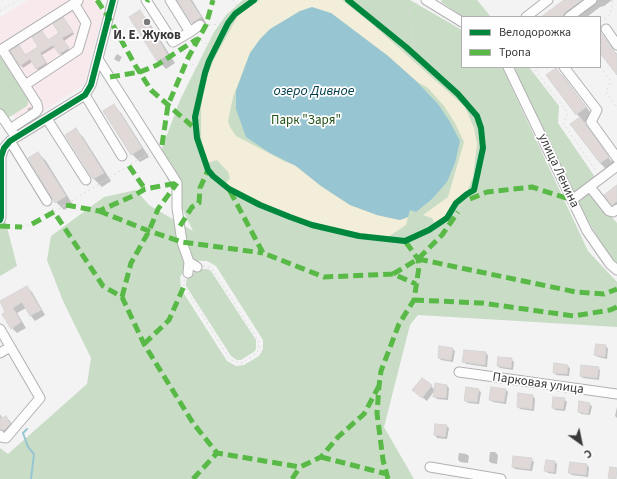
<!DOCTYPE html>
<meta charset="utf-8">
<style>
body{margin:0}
#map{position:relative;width:617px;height:479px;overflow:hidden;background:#f3f3f4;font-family:"Source Sans 3",sans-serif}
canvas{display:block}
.legend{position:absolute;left:461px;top:16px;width:140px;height:52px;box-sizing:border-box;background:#fff;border:1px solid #b0b0b0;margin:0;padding:5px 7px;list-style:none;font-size:12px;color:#39393a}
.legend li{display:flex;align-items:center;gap:8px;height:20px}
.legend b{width:20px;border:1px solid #b0b0b0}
.north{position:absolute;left:561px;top:423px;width:40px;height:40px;-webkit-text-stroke:3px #fff;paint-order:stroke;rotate:147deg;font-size:11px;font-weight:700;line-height:16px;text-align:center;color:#39393a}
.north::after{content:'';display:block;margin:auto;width:14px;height:18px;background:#39393a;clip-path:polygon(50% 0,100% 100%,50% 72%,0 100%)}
</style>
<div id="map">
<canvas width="617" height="479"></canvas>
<ul class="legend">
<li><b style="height:5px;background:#00873e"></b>Велодорожка</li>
<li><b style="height:5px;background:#58b947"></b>Тропа</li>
</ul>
<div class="north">С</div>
</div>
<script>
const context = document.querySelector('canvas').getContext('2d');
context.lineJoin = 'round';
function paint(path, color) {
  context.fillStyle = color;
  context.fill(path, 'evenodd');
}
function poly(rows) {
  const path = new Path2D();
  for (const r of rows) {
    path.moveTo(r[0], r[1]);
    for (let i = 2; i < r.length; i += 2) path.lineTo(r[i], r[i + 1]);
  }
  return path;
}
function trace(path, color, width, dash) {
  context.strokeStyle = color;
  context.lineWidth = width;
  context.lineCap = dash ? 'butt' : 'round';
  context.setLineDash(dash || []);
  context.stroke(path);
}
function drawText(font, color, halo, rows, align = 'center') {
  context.font = font + ' "Source Sans 3",sans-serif';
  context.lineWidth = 3.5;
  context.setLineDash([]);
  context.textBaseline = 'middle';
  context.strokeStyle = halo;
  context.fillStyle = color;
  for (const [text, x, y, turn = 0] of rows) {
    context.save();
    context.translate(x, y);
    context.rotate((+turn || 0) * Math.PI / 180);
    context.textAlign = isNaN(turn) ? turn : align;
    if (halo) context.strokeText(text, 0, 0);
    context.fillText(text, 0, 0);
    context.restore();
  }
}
const education = poly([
 [28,0,94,0,103,13,84,85,20,126,0,95,0,17]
]);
const green = poly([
 [243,0,410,0,462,30,462,67,502,67,588,251,617,282,617,327,418,315,410,325,384,427,414,479,0,479,0,448,8,454,87,384,91,358,63,301,47,260,51,236,104,197,136,190,149,205,193,231,158,159,180,100,214,32,226,15],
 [198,261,207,261,216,266,263,340,263,349,259,356,244,365,236,366,227,361,181,289,180,277,185,270],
 [442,0,477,0,491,17,464,17,441,2],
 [0,56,29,99,27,106,0,123],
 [514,67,529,67,559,106,558,123,595,177,585,186,617,223,617,263,611,258,581,210],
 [0,200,17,266,0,276],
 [199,269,208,269,211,271,256,340,256,348,255,351,241,360,237,360,231,356,186,286,186,282,187,278]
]);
const sand = poly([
 [260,0,342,0,372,24,465,107,474,128,477,144,473,177,467,192,455,202,445,217,435,224,432,218,423,215,448,197,464,142,455,123,444,106,428,88,416,81,388,56,331,13,261,38,250,53,233,97,228,121,230,127,236,136,284,161,296,166,321,186,350,205,377,215,400,220,408,217,406,225,388,237,359,235,302,219,277,209,236,190,226,183,230,178,228,172,217,160,208,163,202,151,201,129,201,109,204,84,214,59,239,14]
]);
const water = poly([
 [312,7,331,13,388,56,416,81,438,104,450,122,460,141,455,163,447,182,432,199,416,212,410,210,408,217,400,220,377,215,350,205,321,186,296,166,270,153,246,137,236,109,236,91,250,53,261,38,270,29,300,11]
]);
const shadow = poly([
 [177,0,192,0,208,26,200,31,192,23],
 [566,0,612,0,604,6,600,7,587,17,542,17],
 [139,11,147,19,175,63,166,69,158,61,130,17],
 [66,21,74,34,64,41,70,51,62,56,55,47,42,55,48,65,39,71,32,62,23,68,21,65,21,49,26,56,61,33],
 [602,36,617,54,617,73,600,51,600,37],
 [117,54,122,57,119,62,114,59],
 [556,69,564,77,593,116,584,123,611,161,612,160,616,165,608,171,600,163,572,124,580,118,577,114],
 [113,105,121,113,149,157,140,162,132,154],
 [31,107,32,109,29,111,27,109],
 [75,129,83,137,111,181,102,187,94,179,66,135],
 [38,153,46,161,73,205,64,210,56,202,29,159],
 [617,187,617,208,606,195],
 [27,287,32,292,45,315,35,321,31,316,26,308,17,313,26,328,17,333,12,328,4,314],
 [597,345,606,346,608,349,607,359,598,357,595,355],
 [452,349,455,351,453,362,441,360,439,358],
 [465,351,486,353,488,356,487,367,466,364,463,361],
 [511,359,514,362,513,370,500,368,498,366],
 [567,366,570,368,569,376,556,375,554,372],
 [598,368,600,370,599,380,583,378,581,376],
 [431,386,435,390,427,401,418,394],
 [447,386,449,388,448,400,437,399,434,396],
 [478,390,481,392,479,404,468,403,465,400],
 [506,390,508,392,506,404,493,402,490,400],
 [533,396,535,399,534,411,520,409,518,406],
 [564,399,567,402,565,411,555,410,553,407],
 [589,404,592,406,590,415,581,414,579,412],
 [617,407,617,418,615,416],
 [0,414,3,419,6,417,10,421,13,428,5,433,1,428],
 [446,426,449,428,447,439,437,438,435,435],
 [490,452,495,452,498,455,497,464,491,463,489,461],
 [459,453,466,454,469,456,468,463,460,462,458,459],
 [531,459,534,462,532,471,515,469,513,467],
 [555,462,557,464,556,474,548,473,545,470],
 [586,465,589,467,588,477,572,475,569,472]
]);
const stream = poly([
 [27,429,23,433,28,447,34,454,31,479]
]);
const building = poly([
 [177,0,190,0,201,17,192,23,177,0],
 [564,0,582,0,565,12,562,17,541,17,564,0],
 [140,10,168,55,157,61,129,17,140,10],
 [63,17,73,32,62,38,69,48,59,54,53,45,40,53,46,63,36,69,30,59,20,66,10,51,19,45,25,55,38,47,32,37,42,31,48,40,59,33,53,24,63,17],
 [600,32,617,55,617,75,600,53,600,32],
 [556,68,586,107,576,115,546,75,556,68],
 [114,104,142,148,131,155,103,111,114,104],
 [580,117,609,157,600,163,570,124,580,117],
 [76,128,104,173,93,179,65,135,76,128],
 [38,152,66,196,55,203,28,158,38,152],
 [617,185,617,201,612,205,604,195,617,185],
 [27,286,41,310,30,316,22,302,13,308,21,322,11,329,2,314,5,312,0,301,27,286],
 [596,344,606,345,605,357,594,355,596,344],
 [439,346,453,348,451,360,438,358,439,346],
 [464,350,486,352,485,365,462,362,464,350],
 [498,357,512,358,511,368,497,366,498,357],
 [554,363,568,365,567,374,553,373,554,363],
 [581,365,599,367,597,378,580,376,581,365],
 [422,378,432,385,422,398,412,390,422,378],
 [435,383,447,385,446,398,433,397,435,383],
 [466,387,479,389,477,402,464,401,466,387],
 [491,387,506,389,504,402,489,400,491,387],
 [518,393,533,395,532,409,517,407,518,393],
 [553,397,565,398,563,409,552,408,553,397],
 [579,401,590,403,588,414,578,412,579,401],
 [6,416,10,424,4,430,0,429,0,419,6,416],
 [435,424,447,425,445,437,434,435,435,424],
 [513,456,532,458,530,469,512,467,513,456],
 [546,460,555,461,554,472,544,471,546,460],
 [570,462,587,464,586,475,568,473,570,462],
 [610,467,617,468,616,479,608,478,610,467]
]);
const path = poly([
 [233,0,239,10],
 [409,9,416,56],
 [0,11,18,0],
 [600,22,610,15,613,0],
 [209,25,228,23],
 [384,28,418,3],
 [197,37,215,50],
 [181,47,203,80],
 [600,67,611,81,606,92,617,107],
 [535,70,568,113,563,123,596,171],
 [432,71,462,58],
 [523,80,540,67],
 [481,128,510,91],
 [162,145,196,124],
 [483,148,544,224,563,245,591,272,617,285],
 [186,185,200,188,229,189],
 [185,195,192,207],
 [52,208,54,212,149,153],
 [447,218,458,212,470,199,474,190],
 [22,227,32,224],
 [286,262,304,222],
 [203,266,209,267,213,270,258,340,259,349,257,353,242,363,233,361,229,358,184,286,184,281,188,273,197,267,203,266]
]);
const minor = poly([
 [146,0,173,42,190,32,170,0],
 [426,0,462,22],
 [526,17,548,0],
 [569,17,592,0],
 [606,29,617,45],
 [190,32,200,25],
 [98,59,177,183,177,208,182,242,189,262,188,273],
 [508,67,587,231,610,264,617,270],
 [564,67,597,110,591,122,617,158],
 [25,85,2,49,78,1],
 [85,95,122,156],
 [0,114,13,133],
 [47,119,86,180],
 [10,129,36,112,38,109,37,104,25,85,78,50,86,23,74,3],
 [10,141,47,201],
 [590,187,609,211,613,212,617,209],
 [572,200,617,166],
 [0,220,1,217,1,157,4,148,10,141,85,95,91,85,113,0],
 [189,262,197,267],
 [0,329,40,398,6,438,1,437,0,435],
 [0,353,10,347],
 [459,372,617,394],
 [430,467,501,479]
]);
const quiet = poly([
 [97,0,109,18,135,65,151,90,192,126],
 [147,2,148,0],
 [110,77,140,72,157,65,197,39],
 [162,145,168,105,188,58,206,25,213,0],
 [129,166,145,189],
 [230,191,263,253,324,277,393,274,416,284],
 [470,199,487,192,532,187,572,200],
 [66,205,99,211,135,195,145,189,177,183],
 [99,211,149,231,182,242,263,253],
 [32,224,54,212,103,286,122,297,144,344,193,423,217,453,300,467,321,457,338,437,364,414,379,386],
 [0,226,22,227],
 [180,226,192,207,199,203,200,188,208,170],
 [418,259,576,292,604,294,617,289],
 [393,274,418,259,442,235,458,212],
 [122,297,131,263,149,231,158,209,177,183],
 [414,300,482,303,574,316,610,310,617,307],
 [144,344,169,320,184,286],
 [321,457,387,474],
 [193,479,217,453],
 [292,479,300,467],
 [388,479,383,460,377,413,379,386,381,371,399,324,414,300,419,267,418,259,405,241]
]);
const cycleway = poly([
 [254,0,235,14,228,23,209,61,205,73,195,117,197,138,208,170,213,176,229,189,260,205,290,217,312,225,359,236,405,241,429,230,447,218,456,203,467,194,474,190,483,148,481,128,477,116,458,94,406,47,348,0],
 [0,220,1,217,1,157,4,148,10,141,85,95,91,85,113,0]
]);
const markers = [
 [147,22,4,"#7a7a7b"]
];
const poiNames = [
 ["И. Е. Жуков",147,36]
];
const parkNames = [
 ["Парк \"Заря\"",306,121]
];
const streetNames = [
 ["улица Ленина",558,171,65],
 ["Парковая улица",538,384,8]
];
const waterNames = [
 ["озеро Дивное",314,92]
];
paint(education, '#f8e9ec');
paint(green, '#c9ddc6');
paint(sand, '#f3eeda');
paint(water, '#97c5d2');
paint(shadow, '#0003');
trace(stream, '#97c5d2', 2);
paint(building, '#e0d9d7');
trace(building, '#d6d5d6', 1);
trace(minor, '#b1b1b1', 11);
trace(path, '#dbdbdc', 1, [2, 3]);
trace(minor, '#fdfdfd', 9);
trace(quiet, '#58b947', 5, [10, 5]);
trace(cycleway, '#00873e', 6);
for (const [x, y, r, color] of markers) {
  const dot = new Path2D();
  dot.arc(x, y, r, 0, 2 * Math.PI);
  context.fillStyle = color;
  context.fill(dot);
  trace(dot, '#fff', 1.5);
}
drawText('bold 13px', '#39393a', '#fff', poiNames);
drawText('13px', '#225218', '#fff', parkNames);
drawText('13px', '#39393a', '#fff', streetNames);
drawText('italic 14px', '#003d4b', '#fff', waterNames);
</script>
